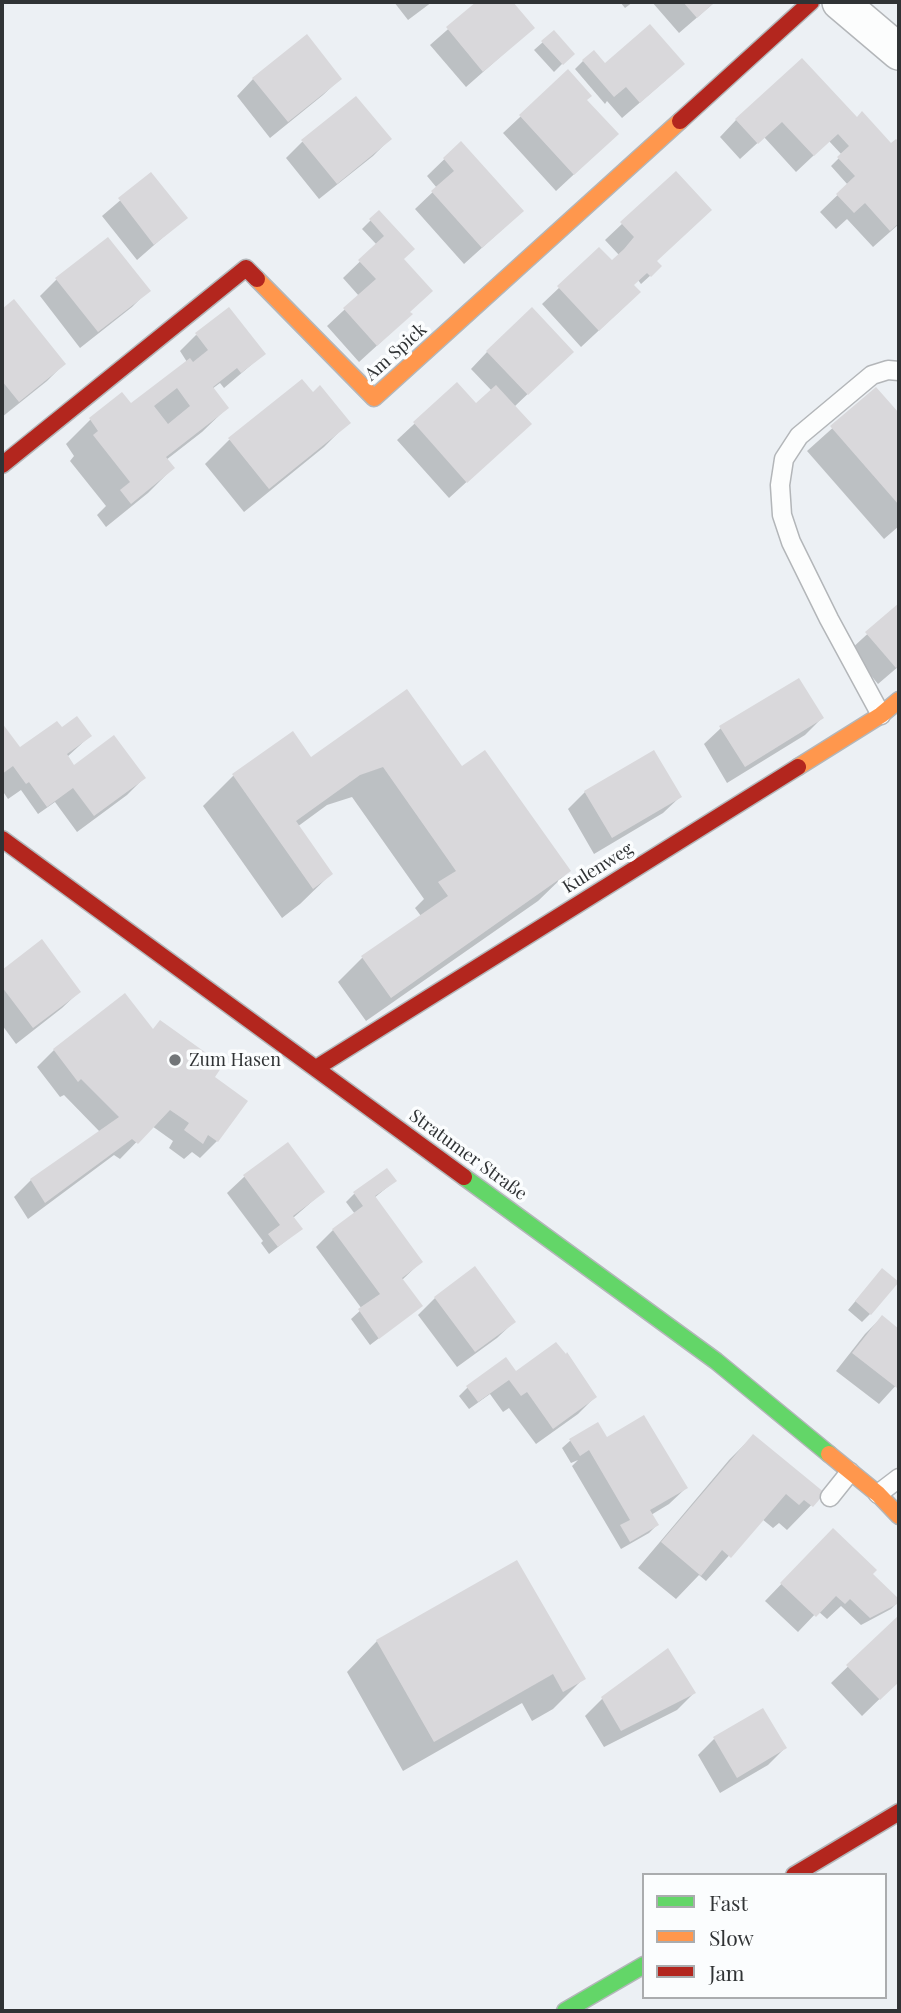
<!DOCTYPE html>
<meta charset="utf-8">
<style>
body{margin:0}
#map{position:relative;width:901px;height:2013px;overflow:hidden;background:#ecf0f4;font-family:"Playfair Display",serif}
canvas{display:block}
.frame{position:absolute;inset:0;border:4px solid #303335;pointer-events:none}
.legend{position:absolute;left:642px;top:1873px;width:245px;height:126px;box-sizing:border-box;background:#fbfdfe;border:2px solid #aaacae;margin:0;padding:9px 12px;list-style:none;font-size:21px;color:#303335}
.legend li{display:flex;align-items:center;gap:14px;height:35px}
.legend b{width:35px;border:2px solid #aaacae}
</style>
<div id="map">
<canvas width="901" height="2013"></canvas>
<div class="frame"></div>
<ul class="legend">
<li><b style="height:9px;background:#63d668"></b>Fast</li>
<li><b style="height:9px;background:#ff974d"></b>Slow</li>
<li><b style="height:9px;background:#b3261e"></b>Jam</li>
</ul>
</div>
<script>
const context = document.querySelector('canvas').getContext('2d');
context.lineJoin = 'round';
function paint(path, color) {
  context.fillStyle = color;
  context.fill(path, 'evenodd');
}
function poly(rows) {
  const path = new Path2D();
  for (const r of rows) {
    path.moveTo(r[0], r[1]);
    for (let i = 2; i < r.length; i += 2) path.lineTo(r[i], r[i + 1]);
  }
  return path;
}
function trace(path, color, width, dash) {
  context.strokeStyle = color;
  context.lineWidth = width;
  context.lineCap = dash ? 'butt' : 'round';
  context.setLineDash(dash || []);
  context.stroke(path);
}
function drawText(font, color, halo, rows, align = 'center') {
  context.font = font + ' "Playfair Display",serif';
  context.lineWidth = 7;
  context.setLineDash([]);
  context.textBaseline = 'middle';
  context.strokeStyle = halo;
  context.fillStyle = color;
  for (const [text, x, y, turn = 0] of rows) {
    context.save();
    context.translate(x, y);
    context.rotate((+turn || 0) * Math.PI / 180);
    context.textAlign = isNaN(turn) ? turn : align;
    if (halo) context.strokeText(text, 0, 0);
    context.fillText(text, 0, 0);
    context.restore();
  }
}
const shadow = poly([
 [394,2,432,2,408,20],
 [479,2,511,2,533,28,466,87,430,45],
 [620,2,633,2,625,8],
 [652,2,715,2,679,33],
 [543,42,572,54,554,72,534,50],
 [583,61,605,65,666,80,622,118,607,101,605,104,575,69],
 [568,72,585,100,599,151,556,191,503,133],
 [253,79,340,79,323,95,270,138,237,96],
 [857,119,891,146,896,141,899,144,899,224,873,247,847,219,836,229,820,212,848,185,831,166,842,155,829,141,796,172,764,137,740,159,720,137,736,120],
 [390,139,373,156,319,199,286,158,302,142],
 [461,143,505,227,464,264,415,209,437,188,427,176],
 [676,173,652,274,641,284,638,280,632,285,622,309,581,347,542,304,599,250,612,263,619,255,605,240],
 [151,174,185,218,137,260,102,216],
 [379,212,402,259,408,313,393,331,359,362,327,326,359,296,343,278,377,245,362,229],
 [57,279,149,290,132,307,80,348,40,296],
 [14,301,64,364,47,381,2,417,2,311],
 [196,335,264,354,224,388,220,383,212,389,227,408,202,432,166,460,173,468,148,493,106,527,97,515,106,506,70,461,74,456,66,444,90,420,122,394,131,406,187,362,180,351],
 [487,352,555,368,514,407,530,424,449,498,397,440,457,384,476,406,492,391,471,369],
 [876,389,899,416,899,526,884,539,807,451],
 [348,423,324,447,244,512,205,464,229,440],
 [899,605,899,666,878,684,850,650],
 [822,718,805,735,727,783,704,744,721,728],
 [2,726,19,750,61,730,90,736,67,757,65,771,144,778,127,795,77,832,55,802,38,814,21,790,8,799,2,790],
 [293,734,311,759,462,769,569,871,538,901,366,1021,338,982,362,958,421,916,415,908,424,899,352,797,327,805,297,827,331,874,300,904,282,918,203,806,233,776],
 [585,792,680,797,663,813,594,854,568,809],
 [42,942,79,992,62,1008,16,1044,2,1025,2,972],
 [152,1031,212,1078,217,1141,200,1158,192,1152,184,1159,169,1148,173,1141,152,1126,120,1159,114,1155,28,1219,14,1197,31,1180,100,1132,64,1095,60,1097,37,1067,54,1050],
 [288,1145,323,1192,293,1218,301,1229,269,1254,261,1243,263,1241,227,1193,244,1177],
 [395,1181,374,1198,421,1262,402,1280,421,1306,370,1345,351,1319,362,1309,316,1247,333,1230,355,1214,346,1202,354,1194],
 [475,1269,514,1322,497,1338,457,1367,418,1315,435,1298],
 [874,1279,870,1314,862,1322,848,1310],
 [882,1317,899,1331,899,1382,879,1404,836,1371,865,1334],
 [514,1371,595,1397,578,1414,536,1444,509,1408,503,1412,490,1394,469,1409,459,1396,468,1387],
 [753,1436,822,1494,787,1530,779,1523,773,1528,762,1519,706,1581,699,1575,676,1599,638,1568,729,1460],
 [571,1440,606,1440,686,1488,669,1504,651,1515,657,1525,649,1533,621,1549,572,1466,578,1460,571,1463,562,1448],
 [817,1547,870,1574,899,1601,891,1609,861,1625,841,1606,827,1619,818,1611,798,1632,765,1601],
 [899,1617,899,1680,862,1716,831,1683],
 [377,1641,583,1679,553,1709,532,1721,522,1703,403,1771,347,1672],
 [694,1693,677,1710,604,1747,585,1716,602,1699],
 [714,1739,785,1748,768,1765,720,1793,698,1755]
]);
const building = poly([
 [476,2,513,2,535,28,483,72,446,27],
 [683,2,715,2,697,18],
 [650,24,685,64,640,103,626,87,614,97,582,60,594,50,605,63],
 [554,30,575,54,563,65,541,41],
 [307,34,342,79,288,122,252,78],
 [802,58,857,117,862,111,891,143,896,139,899,142,899,223,890,231,865,203,854,213,836,194,855,176,837,157,849,146,838,134,814,156,782,122,758,144,735,119],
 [568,69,592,96,587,100,619,134,574,175,519,115],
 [356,96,392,139,337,184,301,140],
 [461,141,524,211,482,248,431,191,454,171,443,158],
 [676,171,712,210,657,261,662,266,651,277,647,273,634,285,641,292,599,331,557,286,599,247,612,260,624,249,634,237,620,222],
 [151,172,188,218,154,245,118,198],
 [379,210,415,249,404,259,433,291,410,312,413,314,377,346,343,308,376,279,358,260,384,236,369,219],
 [108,237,151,291,98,332,55,278],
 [14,299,66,364,19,402,2,381,2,309],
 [229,307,266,354,241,373,237,368,213,387,229,408,166,457,175,468,131,504,120,490,130,482,93,435,98,431,89,418,122,392,131,403,190,358,193,362,208,350,195,333],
 [177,388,190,406,168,424,154,406],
 [532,307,574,352,528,395,486,351],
 [302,379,313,392,320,385,351,423,269,489,228,438],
 [457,382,476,403,496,385,532,424,467,483,413,422],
 [876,387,899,413,899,505,830,426],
 [899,603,899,666,896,668,865,632],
 [799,678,824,718,745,767,719,726],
 [407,689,462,766,485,750,571,871,391,998,361,956,448,896,438,882,456,871,383,767,360,775,296,821,333,874,313,889,232,774,293,731,311,757],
 [77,716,92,736,67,754,74,765,114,735,146,778,94,816,73,788,47,807,29,782,26,784,13,766,2,774,2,723,20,747,57,721,62,727],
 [654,750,682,797,612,838,584,791],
 [42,939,81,992,33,1028,2,987,2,970],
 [125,993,153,1029,160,1020,223,1065,215,1077,248,1101,218,1142,208,1135,203,1144,184,1130,189,1123,170,1110,138,1144,132,1139,45,1203,30,1179,119,1117,81,1079,78,1082,53,1049],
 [288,1142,325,1192,293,1216,303,1229,278,1247,268,1234,280,1225,243,1175],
 [387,1168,397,1181,375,1196,423,1262,402,1278,423,1306,379,1339,358,1309,380,1294,332,1229,363,1206,353,1192],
 [475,1266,516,1322,475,1352,434,1297],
 [882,1268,899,1282,871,1315,855,1301],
 [882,1315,899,1329,899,1385,897,1388,852,1353],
 [556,1342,566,1354,567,1352,597,1397,553,1429,527,1392,521,1396,509,1380,478,1402,466,1386,506,1357,516,1371],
 [644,1415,688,1488,650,1510,659,1525,630,1542,620,1525,630,1520,589,1450,580,1456,569,1439,598,1422,607,1437],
 [753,1434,825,1493,813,1507,804,1500,799,1505,786,1494,731,1558,722,1550,701,1576,661,1542],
 [833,1528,877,1570,873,1574,899,1599,899,1603,870,1618,850,1599,845,1604,836,1596,816,1617,780,1583],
 [517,1560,586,1679,563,1692,553,1674,434,1742,376,1640],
 [899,1615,899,1682,880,1700,846,1665],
 [668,1648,696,1693,621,1731,601,1697],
 [763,1708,787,1748,737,1778,713,1737]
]);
const lane = poly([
 [881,715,829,619,791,542,782,515,780,485,784,459,799,436,872,375,888,370,899,371],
 [878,1494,899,1478],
 [830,1497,850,1472]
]);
const street = poly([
 [840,2,899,52]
]);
const fast = poly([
 [464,1177,716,1361,829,1454],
 [565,2011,644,1965]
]);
const slow = poly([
 [257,279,374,398,680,121],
 [798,767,881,715,899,700],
 [829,1454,878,1494,899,1516]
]);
const jam = poly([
 [680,121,811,2],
 [2,465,246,268,257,279],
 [2,839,464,1177],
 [316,1068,798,767],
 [794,1875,899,1812]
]);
const markers = [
 [175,1060,7,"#727578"]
];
const streetNames = [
 ["Am Spick",396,352,-42],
 ["Kulenweg",598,868,-32],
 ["Stratumer Straße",468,1155,36]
];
const poiNames = [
 ["Zum Hasen",189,1060]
];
paint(shadow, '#0003');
paint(building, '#d9d8db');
trace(lane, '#b3b6b9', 21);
trace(street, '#b3b6b9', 38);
trace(fast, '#b3b6b9', 19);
trace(slow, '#b3b6b9', 19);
trace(jam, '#b3b6b9', 19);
trace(lane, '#fcfdfd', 18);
trace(street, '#fcfdfd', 35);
trace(fast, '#63d668', 16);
trace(slow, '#ff974d', 16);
trace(jam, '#b3261e', 16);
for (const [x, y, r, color] of markers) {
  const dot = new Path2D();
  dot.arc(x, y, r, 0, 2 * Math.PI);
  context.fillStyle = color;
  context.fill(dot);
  trace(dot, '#fbfdfe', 2.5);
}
drawText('18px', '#303335', '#fbfdfe', streetNames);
drawText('18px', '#303335', '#fbfdfe', poiNames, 'left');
</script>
